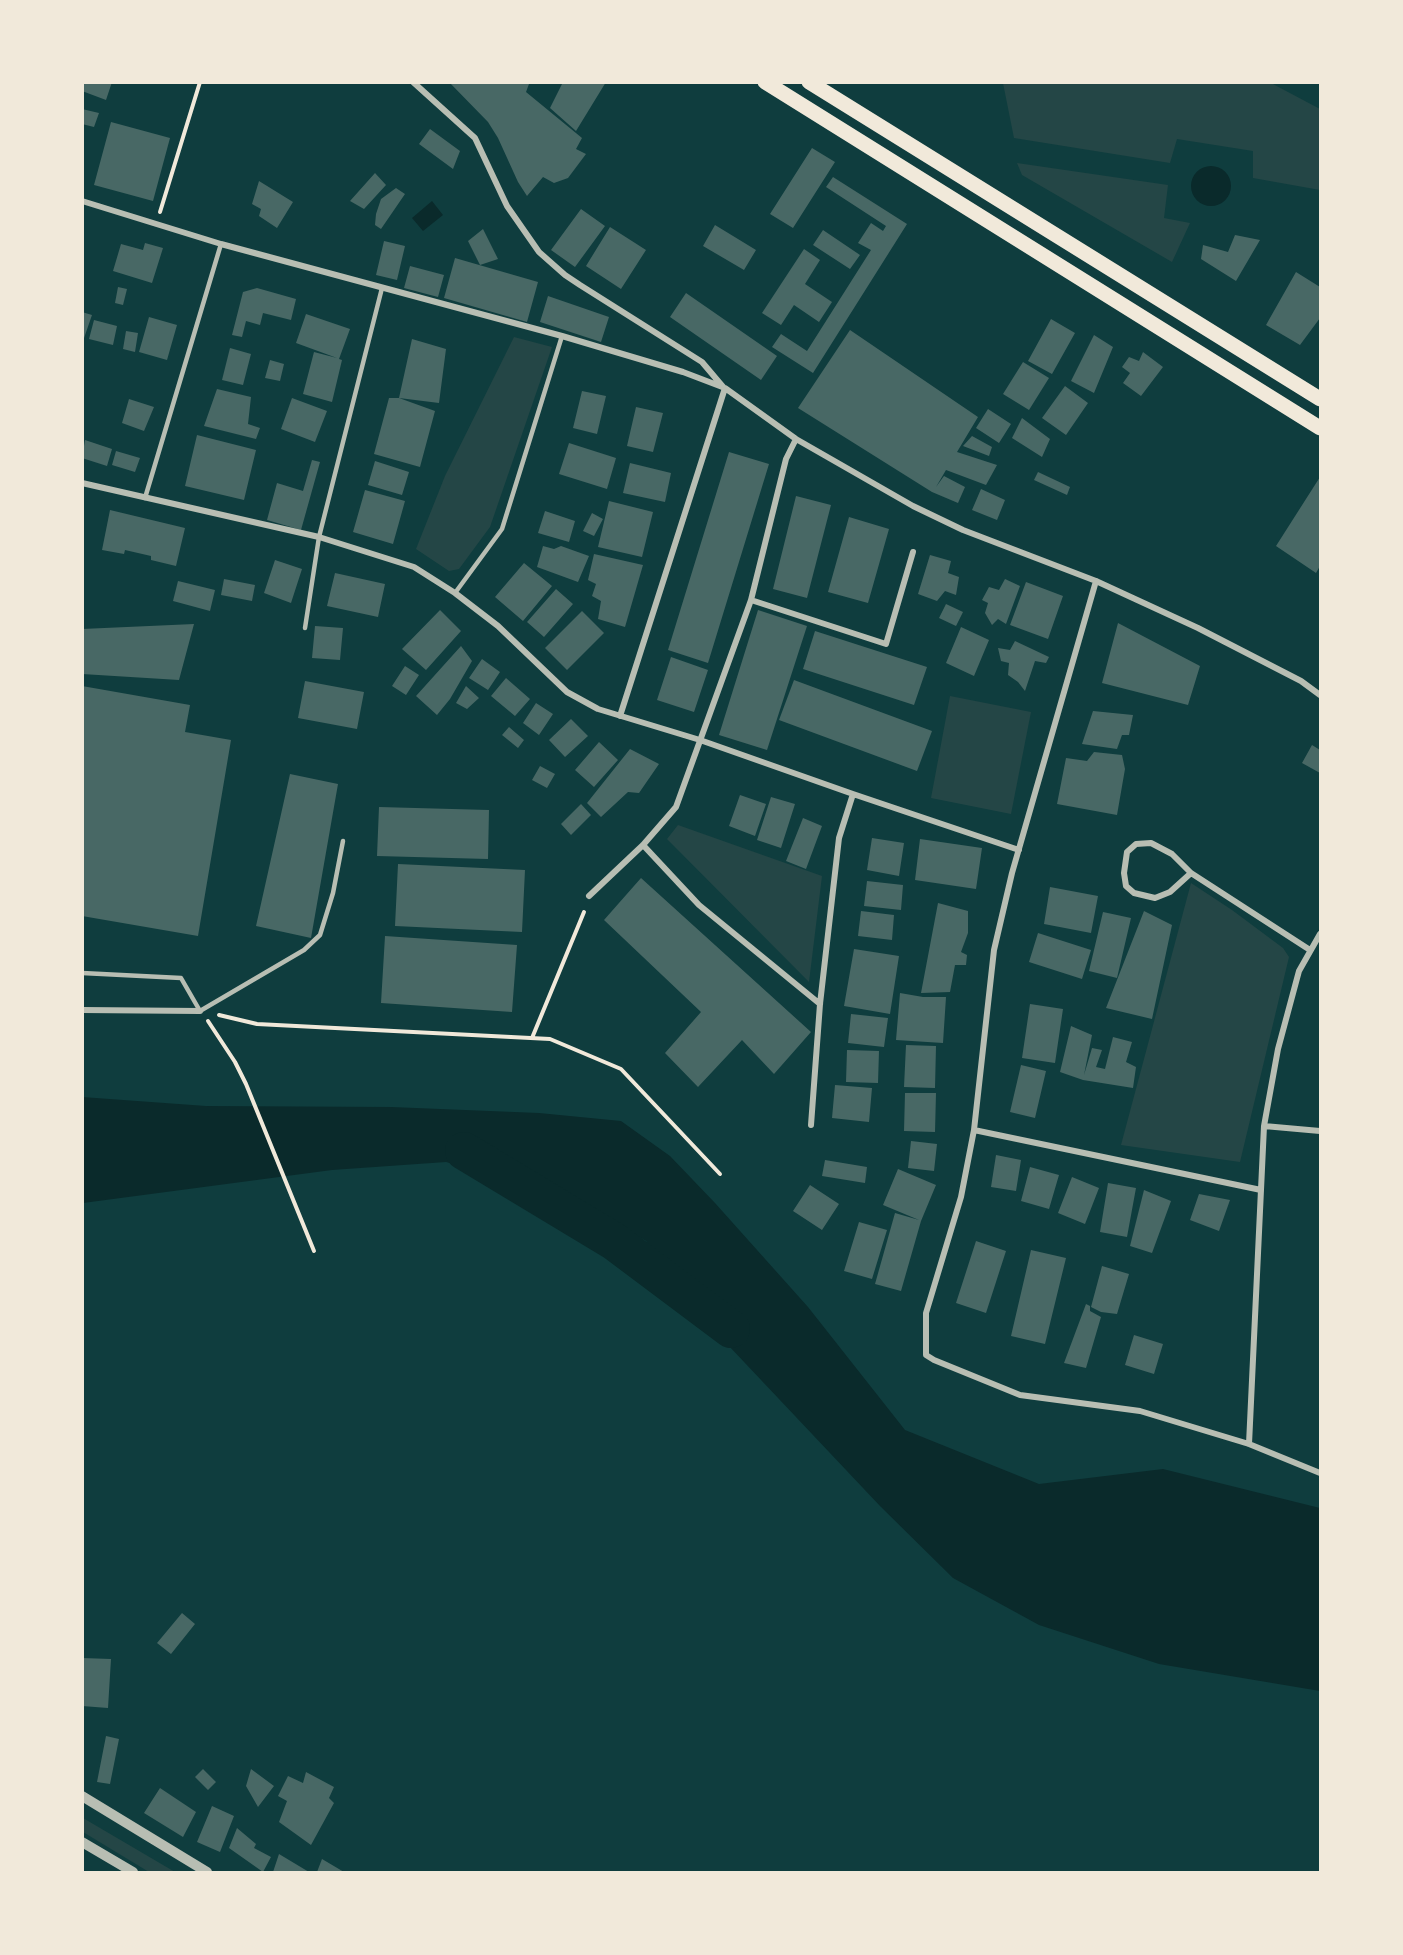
<!DOCTYPE html>
<style>
body{margin:0}
#map{position:relative;width:1403px;height:1955px;overflow:hidden;background:#0f3d3e;font-family:"Libre Baskerville",serif}
canvas{display:block}
.frame{position:absolute;inset:0;border:84px solid #f1e9da;pointer-events:none}
</style>
<div id="map">
<canvas width="1403" height="1955"></canvas>
<div class="frame"></div>
</div>
<script>
const context = document.querySelector('canvas').getContext('2d');
context.lineJoin = 'round';
function paint(path, color) {
  context.fillStyle = color;
  context.fill(path, 'evenodd');
}
function poly(rows) {
  const path = new Path2D();
  for (const r of rows) {
    if (r.length === 3) {
      path.moveTo(r[0] + r[2], r[1]);
      path.arc(r[0], r[1], r[2], 0, 2 * Math.PI);
      continue;
    }
    path.moveTo(r[0], r[1]);
    for (let i = 2; i < r.length; i += 2) path.lineTo(r[i], r[i + 1]);
  }
  return path;
}
function trace(path, color, width, dash) {
  context.strokeStyle = color;
  context.lineWidth = width;
  context.lineCap = dash ? 'butt' : 'round';
  context.setLineDash(dash || []);
  context.stroke(path);
}
const green = poly([
 [1003,83,1271,83,1320,109,1320,190,1253,178,1253,151,1177,139,1170,163,1014,138],
 [1017,163,1168,185,1164,218,1190,223,1172,262,1022,175],
 [514,337,552,347,490,527,459,569,449,571,416,549,445,476],
 [950,696,1031,712,1011,814,931,798],
 [678,825,822,876,809,982,667,839],
 [1191,883,1232,910,1283,948,1289,957,1240,1162,1121,1145],
 [82,1818,83,1818,175,1872,149,1872,83,1832]
]);
const water = poly([
 [1211,186,20],
 [432,201,443,215,423,231,412,218],
 [82,1097,206,1106,391,1107,539,1113,621,1121,670,1156,715,1203,808,1307,905,1430,1039,1484,1163,1469,1320,1508,1320,1691,1159,1664,1039,1625,953,1578,880,1506,711,1327,646,1241,570,1194,446,1162,332,1170,83,1203]
]);
const river = poly([
 [464,1151,615,1242,731,1329]
]);
const building = poly([
 [82,82,112,82,106,100,82,91],
 [449,82,527,82,529,84,526,92,582,138,576,149,586,154,568,178,554,183,543,177,527,196,518,182,498,138,488,122],
 [563,82,606,82,576,131,550,108],
 [82,109,99,113,94,127,82,124],
 [111,122,170,138,153,201,94,185],
 [430,129,460,151,453,169,419,144],
 [812,148,835,162,793,228,770,214],
 [375,173,386,185,364,209,350,201],
 [833,177,907,224,813,373,772,347,781,334,807,351,871,250,858,243,871,223,883,231,886,226,826,187],
 [259,181,293,202,277,228,259,216,261,209,252,204],
 [396,188,405,194,381,229,375,225,376,214,381,199],
 [581,209,605,226,575,267,551,250],
 [715,225,756,250,744,270,703,246],
 [610,227,646,250,621,289,586,266],
 [483,229,498,259,480,265,468,241],
 [823,230,860,255,850,269,813,245],
 [1235,235,1260,240,1236,281,1201,259,1203,245,1228,252],
 [384,241,405,246,397,280,376,275],
 [145,243,163,248,152,283,113,271,121,244,143,250],
 [804,249,820,260,805,284,832,302,819,322,794,305,781,325,762,313],
 [455,258,538,282,527,322,444,298],
 [410,266,444,275,438,297,404,288],
 [1296,272,1320,287,1320,318,1300,345,1266,325],
 [118,287,127,289,123,305,115,303],
 [257,288,296,299,291,320,263,313,260,325,246,321,242,337,232,335,243,292],
 [686,293,777,356,761,380,670,317],
 [548,296,609,317,601,342,540,322],
 [82,312,92,315,83,341,82,341],
 [306,314,350,329,339,359,342,360,332,402,303,394,314,352,337,358,296,343],
 [149,317,177,325,167,360,139,352],
 [1051,319,1075,333,1052,374,1028,361],
 [94,320,117,326,113,345,89,339],
 [850,330,978,417,957,452,997,465,986,485,946,470,936,487,944,476,965,487,958,503,932,492,798,408],
 [126,331,138,333,135,352,123,349],
 [1094,335,1113,347,1094,393,1071,381],
 [412,339,446,349,439,403,399,398],
 [230,348,251,354,243,385,222,380],
 [1143,352,1163,367,1141,396,1123,383,1130,373,1122,367,1129,357,1139,361],
 [270,360,284,364,280,381,265,378],
 [1023,362,1049,378,1029,410,1003,394],
 [1065,386,1088,403,1066,435,1042,418],
 [217,389,251,397,248,424,260,428,256,439,204,426],
 [582,391,606,396,597,434,573,428],
 [292,398,327,411,315,442,281,429],
 [389,398,399,398,435,411,420,467,374,454],
 [129,399,154,407,144,431,122,423],
 [636,407,663,413,653,452,627,446],
 [988,409,1011,424,999,443,976,428],
 [1022,418,1050,439,1042,457,1012,438],
 [197,435,256,450,244,500,185,486],
 [972,436,992,447,989,456,963,446],
 [85,440,112,449,107,466,82,458],
 [569,443,616,458,607,489,559,474],
 [116,451,140,458,135,472,112,465],
 [729,452,769,464,708,663,668,650],
 [312,460,320,462,301,530,267,520,277,483,303,491],
 [375,461,409,472,402,495,368,485],
 [630,463,671,473,665,502,623,493],
 [1038,472,1070,487,1067,495,1034,480],
 [1320,477,1320,566,1316,573,1276,546],
 [981,489,1005,500,997,520,972,510],
 [365,490,405,501,393,544,353,532],
 [796,496,831,505,807,598,773,589],
 [609,501,653,512,642,557,598,547],
 [110,510,185,528,176,566,151,560,151,556,125,550,124,554,102,550],
 [545,511,575,521,569,542,538,533],
 [592,513,603,519,594,536,583,531],
 [849,517,889,529,868,603,828,592],
 [543,546,554,549,561,546,589,556,578,582,537,567],
 [594,554,643,565,625,627,598,619,601,601,592,596,596,584,588,580],
 [930,555,951,561,948,573,959,577,956,595,945,591,937,601,918,594],
 [275,560,302,569,291,603,264,593],
 [524,563,552,586,523,621,495,597],
 [335,573,385,584,378,617,327,606],
 [224,579,255,585,252,601,221,595],
 [1005,579,1020,586,1006,624,998,619,992,625,985,613,988,603,982,600,989,587,999,590],
 [178,581,215,590,210,611,173,601],
 [1026,582,1063,596,1048,639,1010,625],
 [556,589,573,604,544,637,527,622],
 [946,604,963,612,956,626,939,618],
 [440,610,461,631,426,670,402,649],
 [758,610,807,626,767,750,719,735],
 [582,611,604,633,567,670,545,648],
 [1118,623,1200,666,1188,705,1102,683],
 [194,624,179,680,82,674,82,629],
 [315,626,343,628,340,660,312,658],
 [961,627,989,640,974,676,946,663],
 [815,631,927,667,914,705,803,669],
 [1015,641,1049,657,1046,663,1035,661,1025,691,1018,682,1008,675,1009,663,1001,661,998,648,1010,650],
 [461,646,472,661,450,699,437,715,416,696],
 [671,657,708,670,694,712,657,700],
 [482,659,500,672,488,690,469,678],
 [405,666,419,675,406,695,392,686],
 [506,678,530,699,515,716,491,696],
 [794,680,932,731,917,771,779,720],
 [305,681,364,692,357,729,298,718],
 [82,686,190,705,185,732,231,740,198,936,82,916],
 [466,686,479,698,467,709,456,703],
 [536,703,553,714,539,735,523,723],
 [1093,711,1133,715,1129,735,1122,735,1117,749,1082,744],
 [571,719,588,736,565,757,549,740],
 [509,727,524,740,518,748,502,735],
 [599,742,618,760,594,787,575,770],
 [1312,745,1320,750,1320,773,1302,763],
 [630,749,659,764,639,793,628,792,601,817,587,803],
 [1094,752,1122,755,1125,769,1117,815,1057,804,1066,758,1087,761],
 [540,766,555,774,547,788,532,780],
 [290,774,338,784,311,938,256,926],
 [740,795,766,804,755,836,729,826],
 [771,797,795,804,781,848,757,840],
 [581,804,591,815,571,835,561,824],
 [379,807,489,810,488,859,377,856],
 [803,818,822,826,806,869,786,861],
 [872,838,904,843,899,876,867,870],
 [920,839,982,848,976,889,915,880],
 [398,864,525,870,522,932,395,926],
 [641,878,811,1032,774,1074,742,1040,698,1087,665,1053,701,1012,604,920],
 [867,881,903,885,901,910,864,906],
 [1050,887,1098,896,1091,933,1044,924],
 [938,903,968,911,968,933,961,952,967,955,966,965,955,965,950,992,921,993],
 [861,911,894,915,892,940,858,936],
 [1144,911,1172,925,1152,1019,1106,1008],
 [1103,912,1131,918,1117,978,1089,971],
 [1038,933,1091,950,1082,979,1029,962],
 [385,936,517,945,512,1012,381,1003],
 [854,949,899,956,890,1014,844,1006],
 [900,993,923,997,946,997,943,1043,896,1040],
 [1030,1004,1063,1009,1055,1063,1022,1058],
 [851,1014,888,1018,884,1047,848,1043],
 [1071,1026,1092,1035,1084,1075,1092,1048,1102,1050,1096,1067,1105,1069,1113,1037,1132,1042,1126,1062,1136,1067,1133,1088,1083,1080,1060,1072],
 [906,1045,936,1046,935,1088,904,1087],
 [847,1050,879,1051,878,1083,846,1082],
 [1021,1065,1046,1071,1035,1118,1010,1112],
 [835,1085,872,1088,869,1122,832,1118],
 [905,1093,936,1093,935,1132,904,1131],
 [911,1141,937,1144,934,1171,908,1168],
 [996,1155,1021,1160,1016,1191,991,1187],
 [825,1160,867,1167,865,1183,822,1176],
 [1030,1167,1059,1175,1049,1209,1021,1201],
 [898,1169,936,1185,921,1221,901,1291,875,1284,895,1213,919,1220,883,1205],
 [1072,1177,1099,1188,1085,1224,1058,1213],
 [1108,1183,1136,1188,1127,1237,1100,1232],
 [810,1185,839,1204,822,1230,793,1211],
 [1144,1190,1171,1201,1152,1253,1130,1246],
 [1199,1194,1230,1200,1219,1231,1190,1220],
 [859,1222,887,1230,872,1279,844,1271],
 [976,1241,1006,1251,986,1313,956,1303],
 [1031,1250,1066,1258,1045,1344,1011,1336],
 [1102,1266,1129,1274,1117,1314,1101,1312,1091,1307],
 [1086,1304,1090,1306,1090,1311,1101,1317,1086,1368,1064,1363],
 [1134,1335,1163,1344,1154,1374,1125,1365],
 [182,1613,195,1624,171,1654,157,1643],
 [82,1658,111,1659,108,1708,82,1706],
 [106,1736,119,1739,110,1784,97,1782],
 [203,1769,216,1782,208,1790,195,1777],
 [251,1769,274,1786,258,1807,246,1786],
 [306,1772,334,1787,329,1798,334,1803,311,1845,279,1822,287,1801,278,1796,288,1776,303,1783],
 [160,1788,196,1812,183,1837,144,1813],
 [212,1806,234,1816,220,1852,197,1842],
 [237,1828,256,1844,254,1848,271,1857,263,1872,229,1848],
 [279,1854,309,1872,273,1872],
 [322,1859,344,1872,317,1872]
]);
const path = poly([
 [160,212,200,82],
 [219,1015,257,1024,550,1039,621,1069,720,1174],
 [208,1021,235,1062,246,1084,314,1251],
 [532,1038,584,912]
]);
const service = poly([
 [145,498,221,244],
 [455,593,502,529,562,336],
 [305,628,319,537,382,288],
 [82,973,181,978,200,1011,304,950,320,935,333,893,343,841]
]);
const minor = poly([
 [413,82,475,138,507,206,539,252,565,275,580,285,702,362,724,388],
 [82,201,221,244,562,336,683,372,725,388,796,439,913,506,963,530,1096,581,1198,628,1301,681,1320,695],
 [82,483,319,537,414,567,455,593,498,626,567,692,598,709,700,740,853,794,1019,850],
 [1096,581,1012,873,994,950,974,1130,961,1197,926,1313,926,1355,934,1360,1020,1395,1140,1411,1249,1444,1320,1473],
 [751,600,886,644,913,552],
 [620,716,725,388],
 [643,845,699,905,820,1004],
 [1191,873,1170,892,1155,898,1134,893,1126,886,1124,873,1127,852,1136,844,1151,843,1172,854,1191,873,1310,950],
 [589,896,643,845,676,807,751,600,786,459,796,439],
 [82,1010,200,1011],
 [811,1125,820,1004,839,838,853,794],
 [1264,1126,1320,1131],
 [974,1130,1261,1190],
 [1249,1444,1264,1126,1278,1049,1299,971,1320,934]
]);
const tertiary = poly([
 [82,1796,207,1872],
 [82,1842,133,1872]
]);
const primary = poly([
 [765,82,1320,428],
 [809,82,1320,399]
]);
paint(green, '#244646');
paint(water, '#0a2a2b');
trace(river, '#0a2a2b', 38);
paint(building, '#486865');
trace(path, '#f1e9da', 4);
trace(service, '#b8beb3', 4.5);
trace(minor, '#b8beb3', 6);
trace(tertiary, '#b8beb3', 10);
trace(primary, '#f1e9da', 15);
</script>
